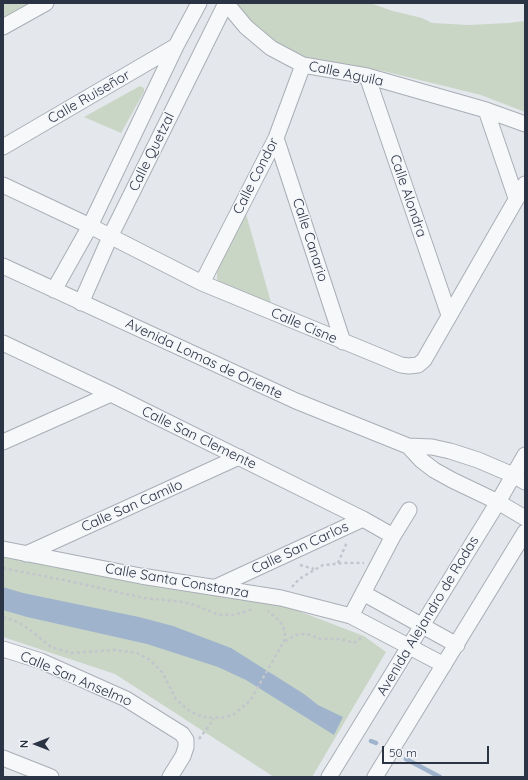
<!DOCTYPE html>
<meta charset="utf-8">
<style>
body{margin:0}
#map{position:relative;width:528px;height:780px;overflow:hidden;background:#e4e7ec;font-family:Quicksand,sans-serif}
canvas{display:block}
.frame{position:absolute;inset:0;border:4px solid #2b3445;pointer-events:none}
.north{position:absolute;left:16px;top:724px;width:40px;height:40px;-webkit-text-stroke:3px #f4f6f9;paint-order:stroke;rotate:270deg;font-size:11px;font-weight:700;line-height:16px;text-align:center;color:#2b3445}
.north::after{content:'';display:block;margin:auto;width:14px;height:18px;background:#2b3445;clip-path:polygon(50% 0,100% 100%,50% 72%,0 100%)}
.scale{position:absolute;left:382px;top:746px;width:107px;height:18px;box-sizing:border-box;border:2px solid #2b3445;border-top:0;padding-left:5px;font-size:12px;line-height:14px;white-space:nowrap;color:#2b3445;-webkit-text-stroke:3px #f4f6f9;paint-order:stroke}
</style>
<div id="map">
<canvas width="528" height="780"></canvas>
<div class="frame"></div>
<div class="north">N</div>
<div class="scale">50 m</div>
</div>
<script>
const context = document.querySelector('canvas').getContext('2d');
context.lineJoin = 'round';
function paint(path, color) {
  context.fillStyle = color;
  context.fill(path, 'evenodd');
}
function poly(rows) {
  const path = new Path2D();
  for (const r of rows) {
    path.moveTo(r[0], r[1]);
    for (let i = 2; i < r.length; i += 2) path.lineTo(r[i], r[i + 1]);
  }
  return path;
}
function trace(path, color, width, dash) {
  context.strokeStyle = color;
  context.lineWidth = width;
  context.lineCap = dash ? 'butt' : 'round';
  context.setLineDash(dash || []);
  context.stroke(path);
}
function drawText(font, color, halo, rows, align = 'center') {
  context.font = font + ' Quicksand,sans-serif';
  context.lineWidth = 3;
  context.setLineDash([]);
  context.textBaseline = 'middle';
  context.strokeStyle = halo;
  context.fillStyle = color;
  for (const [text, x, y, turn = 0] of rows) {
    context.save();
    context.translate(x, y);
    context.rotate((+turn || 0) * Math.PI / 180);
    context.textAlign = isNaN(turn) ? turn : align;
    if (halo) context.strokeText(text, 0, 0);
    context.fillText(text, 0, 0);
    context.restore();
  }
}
const green = poly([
 [3,3,34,3,3,21],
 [237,3,370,3,393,11,422,18,432,23,469,25,509,23,525,21,525,112,481,95,383,71,317,62,287,54,260,34],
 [140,86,144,88,144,92,121,133,84,117],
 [246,214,274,313,224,287,217,279,217,267],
 [3,555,35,563,280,604,364,636,386,652,312,777,274,777,115,674,3,637]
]);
const water = poly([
 [3,587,23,593,139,617,173,626,231,648,304,694,318,705,343,717,334,735,246,680,218,667,147,644,27,617,3,610]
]);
const stream = poly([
 [371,741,376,743],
 [406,759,440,777]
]);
const path = poly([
 [338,563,347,542],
 [300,565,314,569],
 [3,568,73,582,144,598,183,602,195,605,219,615,234,615,253,609],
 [292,587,299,579,323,565,345,563,364,563],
 [3,617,18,622,29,629,51,647,61,650,72,653,115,650,137,653,150,660,162,672,176,699,188,710,202,717,221,718,233,715,250,701,284,641,285,634,283,626,279,620,268,611],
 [285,641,296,635,301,634,307,634,321,639,341,639,354,643,360,639,361,636],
 [199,739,214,719]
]);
const minor = poly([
 [226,3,246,27,271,48,303,65,367,76,486,110,525,124],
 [3,27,46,3],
 [367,76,449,315],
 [486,110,516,198],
 [276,138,343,342],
 [3,147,176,46],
 [3,185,90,226,202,283,401,365,409,366,418,365,424,360,525,184],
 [3,266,296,401,408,446,432,447,450,451,478,460,513,475,525,482],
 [202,283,276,138,303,65],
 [54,290,90,226,176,46,199,3],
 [81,303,110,237,226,3],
 [3,343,111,394,363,519,393,536],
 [3,442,111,394],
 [408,446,421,460,434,470,452,480,498,502,525,518],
 [3,549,141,576,281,598,351,616,444,665],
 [26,554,239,457],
 [216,587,363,519],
 [363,593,457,645],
 [351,616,393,536,409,510],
 [3,649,41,661,126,699,182,734,186,740,186,747,183,756,170,777],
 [3,758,51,777],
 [329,777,498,502,525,455],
 [375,777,525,532]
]);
const streetNames = [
 ["Calle Aguila",346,74,12],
 ["Calle Ruiseñor",89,97,-30],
 ["Calle Quetzal",152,152,-64],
 ["Calle Condor",256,176,-63],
 ["Calle Alondra",408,196,71],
 ["Calle Canario",310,240,72],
 ["Calle Cisne",304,326,23],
 ["Avenida Lomas de Oriente",204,359,25],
 ["Calle San Clemente",199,438,26],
 ["Calle San Camilo",132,506,-24],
 ["Calle San Carlos",300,548,-25],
 ["Calle Santa Constanza",177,581,10],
 ["Avenida Alejandro de Rodas",428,616,-59],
 ["Calle San Anselmo",76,679,23]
];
paint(green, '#c9d6c5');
paint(water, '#9fb4cc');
trace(stream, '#9fb4cc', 4.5);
trace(minor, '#a9aeb7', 17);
trace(path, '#c2c5cb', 2.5, [3, 3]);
trace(minor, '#f7f8fa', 15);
drawText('14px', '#2b3445', '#f4f6f9', streetNames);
</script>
